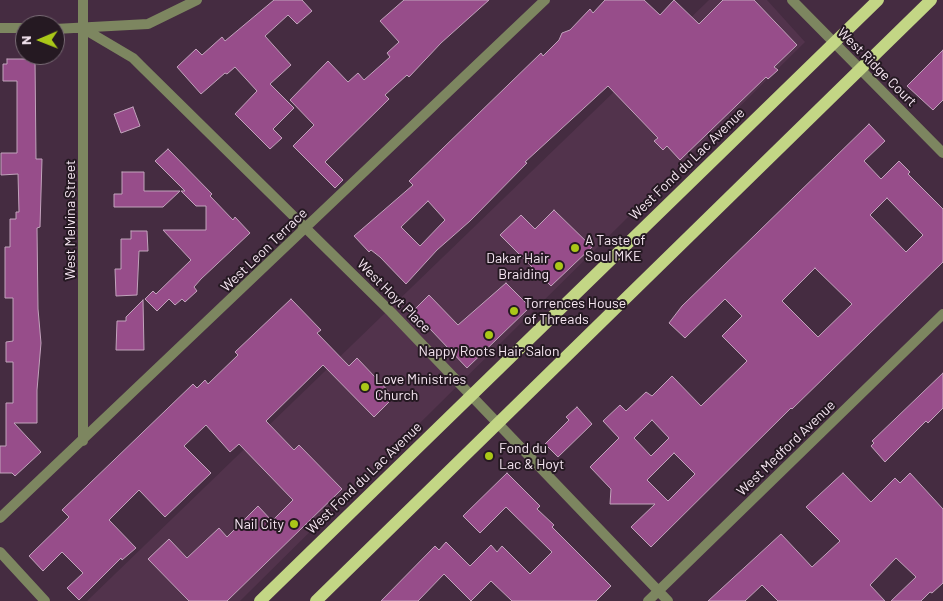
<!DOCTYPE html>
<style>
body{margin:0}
#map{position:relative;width:943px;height:601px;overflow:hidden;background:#452c41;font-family:Barlow,sans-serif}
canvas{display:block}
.north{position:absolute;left:15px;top:15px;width:50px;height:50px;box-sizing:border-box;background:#251922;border:1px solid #796b75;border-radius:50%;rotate:269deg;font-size:14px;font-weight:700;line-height:20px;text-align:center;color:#f6e6f2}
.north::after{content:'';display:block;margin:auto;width:18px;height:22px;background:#aac718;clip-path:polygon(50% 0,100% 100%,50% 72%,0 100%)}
</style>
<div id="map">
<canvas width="943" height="601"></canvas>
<div class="north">N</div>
</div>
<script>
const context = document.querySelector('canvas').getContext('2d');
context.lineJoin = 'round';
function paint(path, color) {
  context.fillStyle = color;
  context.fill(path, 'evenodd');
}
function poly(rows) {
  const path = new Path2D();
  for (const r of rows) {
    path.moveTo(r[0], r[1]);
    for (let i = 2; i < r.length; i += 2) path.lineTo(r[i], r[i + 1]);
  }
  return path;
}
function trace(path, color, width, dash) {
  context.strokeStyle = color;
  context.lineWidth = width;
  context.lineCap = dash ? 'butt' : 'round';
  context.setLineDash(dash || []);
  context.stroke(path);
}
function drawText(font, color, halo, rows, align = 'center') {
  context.font = font + ' Barlow,sans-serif';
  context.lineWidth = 4;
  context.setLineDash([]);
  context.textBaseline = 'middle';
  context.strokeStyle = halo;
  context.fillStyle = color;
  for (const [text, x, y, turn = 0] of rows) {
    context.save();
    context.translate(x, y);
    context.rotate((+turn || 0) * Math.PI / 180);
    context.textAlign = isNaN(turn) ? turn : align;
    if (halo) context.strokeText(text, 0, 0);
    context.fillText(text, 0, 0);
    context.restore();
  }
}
const built = poly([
 [709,0,767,0,805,42,240,601,87,601]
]);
const building = poly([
 [274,0,302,0,312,11,297,24,288,15,265,36,291,65,270,84,294,108,273,129,282,138,270,149,235,114,257,91,235,67,227,74,225,73,201,94,177,67,196,49,202,55,222,37,225,41,274,0],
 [404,0,489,0,441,43,409,77,407,75,385,95,389,99,325,162,343,180,335,188,293,146,314,125,290,100,328,61,348,82,358,73,364,80,390,57,387,53,399,42,380,21,404,0],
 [605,0,644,0,660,15,674,0,699,24,723,0,754,0,797,45,774,67,778,70,768,79,766,77,680,160,667,146,663,150,654,141,658,138,608,86,525,162,527,163,470,221,437,250,406,284,380,257,371,250,369,252,354,236,413,185,409,181,541,53,543,56,559,40,562,33,570,30,590,9,593,13,605,0],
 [428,201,445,220,420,246,401,227,428,201],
 [943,50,943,100,933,110,907,86,943,50],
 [7,59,35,59,36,159,42,159,40,227,37,228,38,309,41,343,37,390,37,423,14,423,41,452,15,476,12,473,0,473,0,446,6,446,6,403,13,403,13,362,6,362,6,342,13,341,13,298,5,298,5,247,10,247,10,219,16,219,16,212,19,212,18,174,1,175,1,153,17,153,17,81,3,81,3,64,7,64,7,59],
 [133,107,140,126,121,133,114,114,133,107],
 [869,124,885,141,864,161,881,179,899,161,910,172,908,174,943,209,943,262,792,409,791,408,651,547,631,527,655,504,610,504,611,489,590,467,619,438,603,421,620,405,626,411,646,392,652,396,672,376,701,406,747,361,722,336,742,316,725,299,685,338,669,323,682,306,869,124],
 [887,198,923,235,906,252,870,215,887,198],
 [815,268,852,304,818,337,782,301,815,268],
 [652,420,669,438,651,456,634,438,652,420],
 [674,453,695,474,668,501,647,480,674,453],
 [168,149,212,194,210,196,233,220,235,217,250,233,201,279,194,287,197,291,185,302,182,299,175,305,169,299,157,311,145,299,153,291,156,294,191,260,163,230,206,230,206,206,196,206,181,191,185,191,155,161,168,149],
 [122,172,144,172,144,191,180,191,163,207,114,207,114,194,122,194,122,172],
 [554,210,592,247,551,286,500,235,521,215,535,229,554,210],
 [131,231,147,231,148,251,139,251,137,295,116,296,115,269,121,269,121,239,131,239,131,231],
 [506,283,530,307,467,368,413,311,429,295,458,325,506,283],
 [291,299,321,330,317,333,349,366,357,358,394,397,374,417,323,365,266,421,294,450,299,445,342,489,227,601,189,601,148,559,169,539,187,558,219,528,227,537,258,506,272,521,293,500,239,444,230,452,206,425,184,446,211,473,165,517,139,490,109,520,136,548,122,560,121,558,79,600,67,588,83,573,62,552,43,571,29,556,69,517,62,510,193,384,197,388,205,380,208,384,238,355,235,352,291,299],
 [143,300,144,350,116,350,117,321,126,321,126,317,143,300],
 [943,373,943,408,928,423,926,421,885,462,871,446,874,443,872,441,943,373],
 [577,407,592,424,558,457,545,444,569,420,566,417,577,407],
 [507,473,540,506,537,509,554,525,552,527,611,586,596,601,512,601,491,581,471,601,444,574,418,601,381,601,435,546,439,550,446,542,470,566,491,545,497,552,502,546,530,574,552,552,506,507,480,533,463,516,507,473],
 [843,473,871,502,895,478,900,483,910,473,943,509,943,583,932,593,930,592,921,601,891,601,916,577,896,558,870,585,885,601,778,601,762,585,745,601,708,601,781,534,812,567,840,541,806,507,843,473]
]);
const street = poly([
 [83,0,83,441],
 [792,0,943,153],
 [0,28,25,28],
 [55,29,148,24,197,0],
 [84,29,133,58,143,68,391,312,668,601],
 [0,518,545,0],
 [0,552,45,601],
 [648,601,943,314]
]);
const primary = poly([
 [260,601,878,0],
 [316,601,931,0]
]);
const markers = [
 [575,248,5,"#aac718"],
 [559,266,5,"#aac718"],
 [514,311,5,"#aac718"],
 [489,335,5,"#aac718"],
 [365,387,5,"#aac718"],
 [489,456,5,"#aac718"],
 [294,524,5,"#aac718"]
];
const streetNames = [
 ["West Ridge Court",877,67,45],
 ["West Fond du Lac Avenue",687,164,-44],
 ["West Melvina Street",70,220,-90],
 ["West Leon Terrace",264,250,-44],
 ["West Hoyt Place",394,296,45],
 ["West Medford Avenue",786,448,-44],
 ["West Fond du Lac Avenue",364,478,-44]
];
const poiNames = [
 ["A Taste of",585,240],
 ["Soul MKE",585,256],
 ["Dakar Hair",549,258,"right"],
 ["Braiding",549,274,"right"],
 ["Torrences House",524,303],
 ["of Threads",524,319],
 ["Nappy Roots Hair Salon",489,351,"center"],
 ["Love Ministries",375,379],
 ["Church",375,395],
 ["Fond du",499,448],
 ["Lac & Hoyt",499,464],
 ["Nail City",284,524,"right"]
];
paint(built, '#52334c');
paint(building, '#974d8a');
trace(building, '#c2a3bc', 1);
trace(street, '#7d8660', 10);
trace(primary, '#c3d685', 12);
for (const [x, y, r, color] of markers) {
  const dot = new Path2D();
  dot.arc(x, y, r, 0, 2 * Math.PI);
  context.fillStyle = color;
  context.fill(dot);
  trace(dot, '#251922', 2);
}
drawText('14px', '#f6e6f2', '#251922', streetNames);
drawText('14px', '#f6e6f2', '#251922', poiNames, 'left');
</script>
